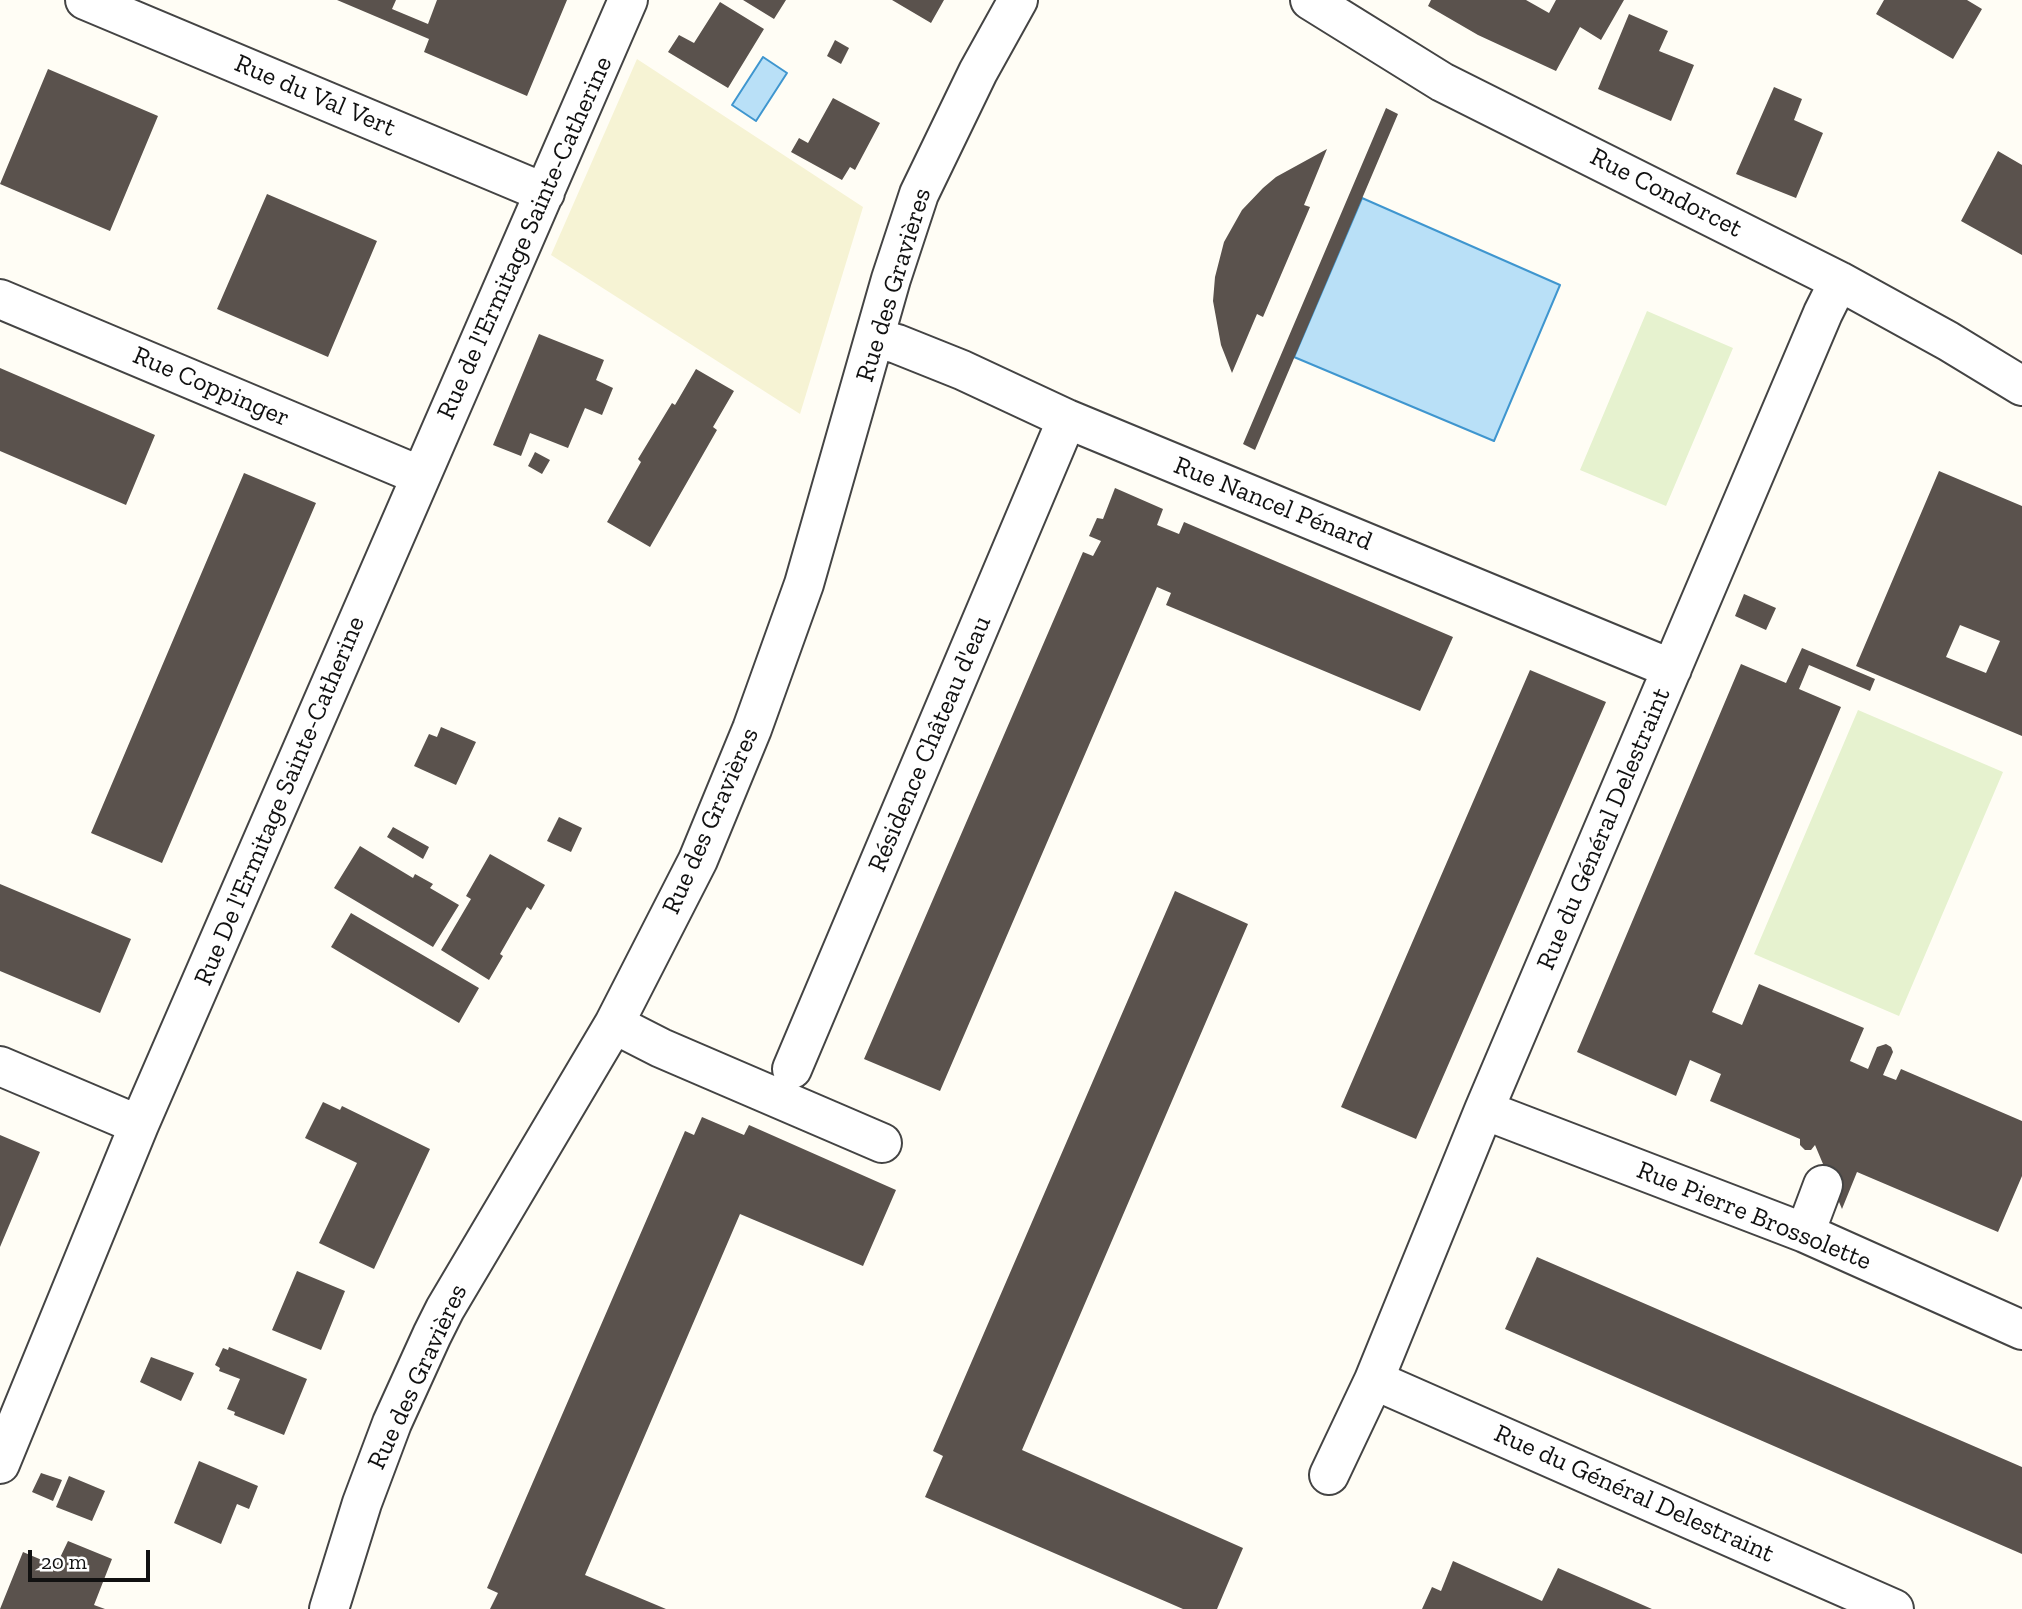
<!DOCTYPE html>
<meta charset="utf-8">
<style>
body{margin:0}
#map{position:relative;width:2022px;height:1609px;overflow:hidden;background:#fffdf5;font-family:"Zilla Slab",serif}
canvas{display:block}
.scale{position:absolute;left:28px;top:1550px;width:122px;height:32px;box-sizing:border-box;border:4px solid #111;border-top:0;padding-left:9px;font-size:21px;line-height:24px;white-space:nowrap;color:#111;-webkit-text-stroke:5px #fff;paint-order:stroke}
</style>
<div id="map">
<canvas width="2022" height="1609"></canvas>
<div class="scale">20 m</div>
</div>
<script>
const context = document.querySelector('canvas').getContext('2d');
context.lineJoin = 'round';
function paint(path, color) {
  context.fillStyle = color;
  context.fill(path, 'evenodd');
}
function poly(rows) {
  const path = new Path2D();
  for (const r of rows) {
    path.moveTo(r[0], r[1]);
    for (let i = 2; i < r.length; i += 2) path.lineTo(r[i], r[i + 1]);
  }
  return path;
}
function trace(path, color, width, dash) {
  context.strokeStyle = color;
  context.lineWidth = width;
  context.lineCap = dash ? 'butt' : 'round';
  context.setLineDash(dash || []);
  context.stroke(path);
}
function drawText(font, color, halo, rows, align = 'center') {
  context.font = font + ' "Zilla Slab",serif';
  context.lineWidth = 7;
  context.setLineDash([]);
  context.textBaseline = 'middle';
  context.strokeStyle = halo;
  context.fillStyle = color;
  for (const [text, x, y, turn = 0] of rows) {
    context.save();
    context.translate(x, y);
    context.rotate((+turn || 0) * Math.PI / 180);
    context.textAlign = isNaN(turn) ? turn : align;
    if (halo) context.strokeText(text, 0, 0);
    context.fillText(text, 0, 0);
    context.restore();
  }
}
const farmland = poly([
 [637,59,863,207,800,414,551,255]
]);
const pitch = poly([
 [1647,311,1733,348,1666,506,1580,470],
 [1858,710,2003,772,1899,1016,1754,954]
]);
const water = poly([
 [763,57,787,73,756,121,732,105,763,57],
 [1362,198,1560,285,1494,441,1294,357,1362,198]
]);
const building = poly([
 [337,0,396,0,392,9,428,24,437,0,567,0,527,96,424,52,429,39],
 [743,0,786,0,774,19],
 [892,0,944,0,931,23],
 [1431,0,1526,0,1549,13,1556,0,1624,0,1601,40,1580,27,1556,71,1478,35,1428,6],
 [1884,0,1967,0,1982,9,1953,59,1876,14],
 [720,2,764,29,728,88,668,52,679,35,694,43],
 [1629,14,1668,31,1659,51,1694,65,1671,121,1598,89],
 [835,40,849,48,841,64,827,56],
 [48,69,158,116,110,231,0,184],
 [1774,87,1802,99,1794,120,1823,133,1796,198,1736,174],
 [833,98,880,123,855,170,850,167,842,180,791,152,799,138,808,143],
 [1386,108,1398,114,1255,450,1243,444],
 [1327,149,1304,205,1310,207,1263,317,1257,314,1232,373,1221,345,1213,301,1215,277,1224,242,1242,210,1263,188,1276,177],
 [1998,151,2022,165,2022,255,1961,221],
 [267,194,377,241,328,357,217,309],
 [539,334,604,360,596,380,613,388,602,415,585,408,568,448,530,433,521,456,493,445],
 [0,368,155,435,126,505,0,451],
 [696,369,734,391,713,427,717,430,650,547,607,522,641,462,638,459,672,403,675,405],
 [535,452,550,460,542,474,528,466],
 [1939,471,2022,506,2022,736,1856,666],
 [1960,625,2000,641,1986,673,1946,657],
 [244,473,316,503,162,863,91,833],
 [1115,488,1163,509,1157,525,1179,534,1184,522,1453,637,1420,711,1166,605,1171,593,1157,587,940,1091,864,1059,1083,552,1093,556,1101,541,1089,536,1097,518,1103,519],
 [1744,594,1776,608,1766,630,1735,616],
 [1802,648,1875,679,1870,691,1809,665,1799,689,1841,707,1712,1012,1742,1025,1759,984,1864,1028,1850,1061,1868,1069,1877,1047,1886,1044,1891,1047,1893,1052,1883,1075,1896,1080,1901,1069,2022,1121,2022,1176,1998,1232,1857,1172,1842,1209,1815,1145,1811,1150,1805,1150,1800,1145,1800,1139,1710,1101,1721,1074,1690,1060,1676,1096,1577,1052,1741,664,1786,683],
 [1530,670,1606,702,1416,1139,1341,1107],
 [441,727,476,742,456,785,414,766,429,734,437,737],
 [559,817,582,828,571,852,547,841],
 [393,827,429,847,423,859,387,837],
 [360,846,413,878,415,874,433,884,430,888,459,905,433,947,334,888],
 [490,854,545,885,531,910,527,907,500,954,503,956,489,980,441,950,471,899,466,896],
 [0,884,131,939,100,1013,0,971],
 [1175,891,1248,924,1022,1450,1243,1548,1217,1609,1183,1609,925,1497,943,1456,933,1451],
 [351,913,479,988,459,1023,331,947],
 [323,1102,340,1110,342,1106,430,1149,374,1269,319,1243,357,1163,305,1138],
 [702,1117,744,1135,749,1125,896,1190,863,1266,740,1214,585,1575,666,1609,490,1609,498,1593,487,1588,685,1131,694,1135],
 [0,1135,40,1152,0,1247],
 [1537,1257,2022,1467,2022,1554,1505,1329],
 [297,1271,345,1291,321,1350,272,1330],
 [229,1347,307,1379,284,1435,234,1415,235,1412,227,1409,240,1379,219,1371,220,1368,215,1365,223,1348,228,1350],
 [151,1357,194,1373,181,1401,140,1382],
 [199,1461,258,1486,249,1509,237,1504,221,1544,174,1523],
 [41,1473,62,1480,53,1501,32,1492],
 [69,1476,105,1491,92,1521,56,1507],
 [68,1541,112,1559,94,1605,105,1609,0,1609,23,1552,56,1566],
 [1453,1561,1542,1601,1558,1568,1652,1609,1422,1609,1432,1587,1441,1591]
]);
const minor = poly([
 [85,0,545,193],
 [1310,0,1442,82,1839,281,1948,341,2022,386],
 [1839,281,1823,313,1484,1110,1374,1380,1894,1609],
 [0,299,421,476],
 [876,338,897,344,962,370,1067,419,1672,669],
 [614,1024,661,1048,882,1143],
 [0,1066,139,1125],
 [792,1069,1067,419],
 [1484,1110,1805,1233,2022,1330],
 [1805,1233,1823,1185],
 [0,1464,139,1125,628,0],
 [1329,1475,1374,1380],
 [329,1609,362,1503,392,1423,432,1335,445,1309,614,1024,698,860,752,729,804,584,891,279,919,194,978,72,1018,0]
]);
const streetNames = [
 ["Rue du Val Vert",315,96,23],
 ["Rue Condorcet",1666,193,27],
 ["Rue de l'Ermitage Sainte-Catherine",525,238,-66],
 ["Rue des Gravières",894,285,-73],
 ["Rue Coppinger",211,387,23],
 ["Rue Nancel Pénard",1273,504,22],
 ["Résidence Château d'eau",930,744,-67],
 ["Rue De l'Ermitage Sainte-Catherine",280,801,-67],
 ["Rue des Gravières",711,821,-66],
 ["Rue du Général Delestraint",1604,829,-67],
 ["Rue Pierre Brossolette",1754,1216,22],
 ["Rue des Gravières",418,1377,-65],
 ["Rue du Général Delestraint",1634,1494,24]
];
paint(farmland, '#f6f3d4');
paint(pitch, '#e6f2cf');
paint(water, '#b9e0f7');
trace(water, '#3f96cf', 2);
paint(building, '#5a524d');
trace(minor, '#444', 42);
trace(minor, '#fff', 38);
drawText('26px', '#111', '#fff', streetNames);
</script>
